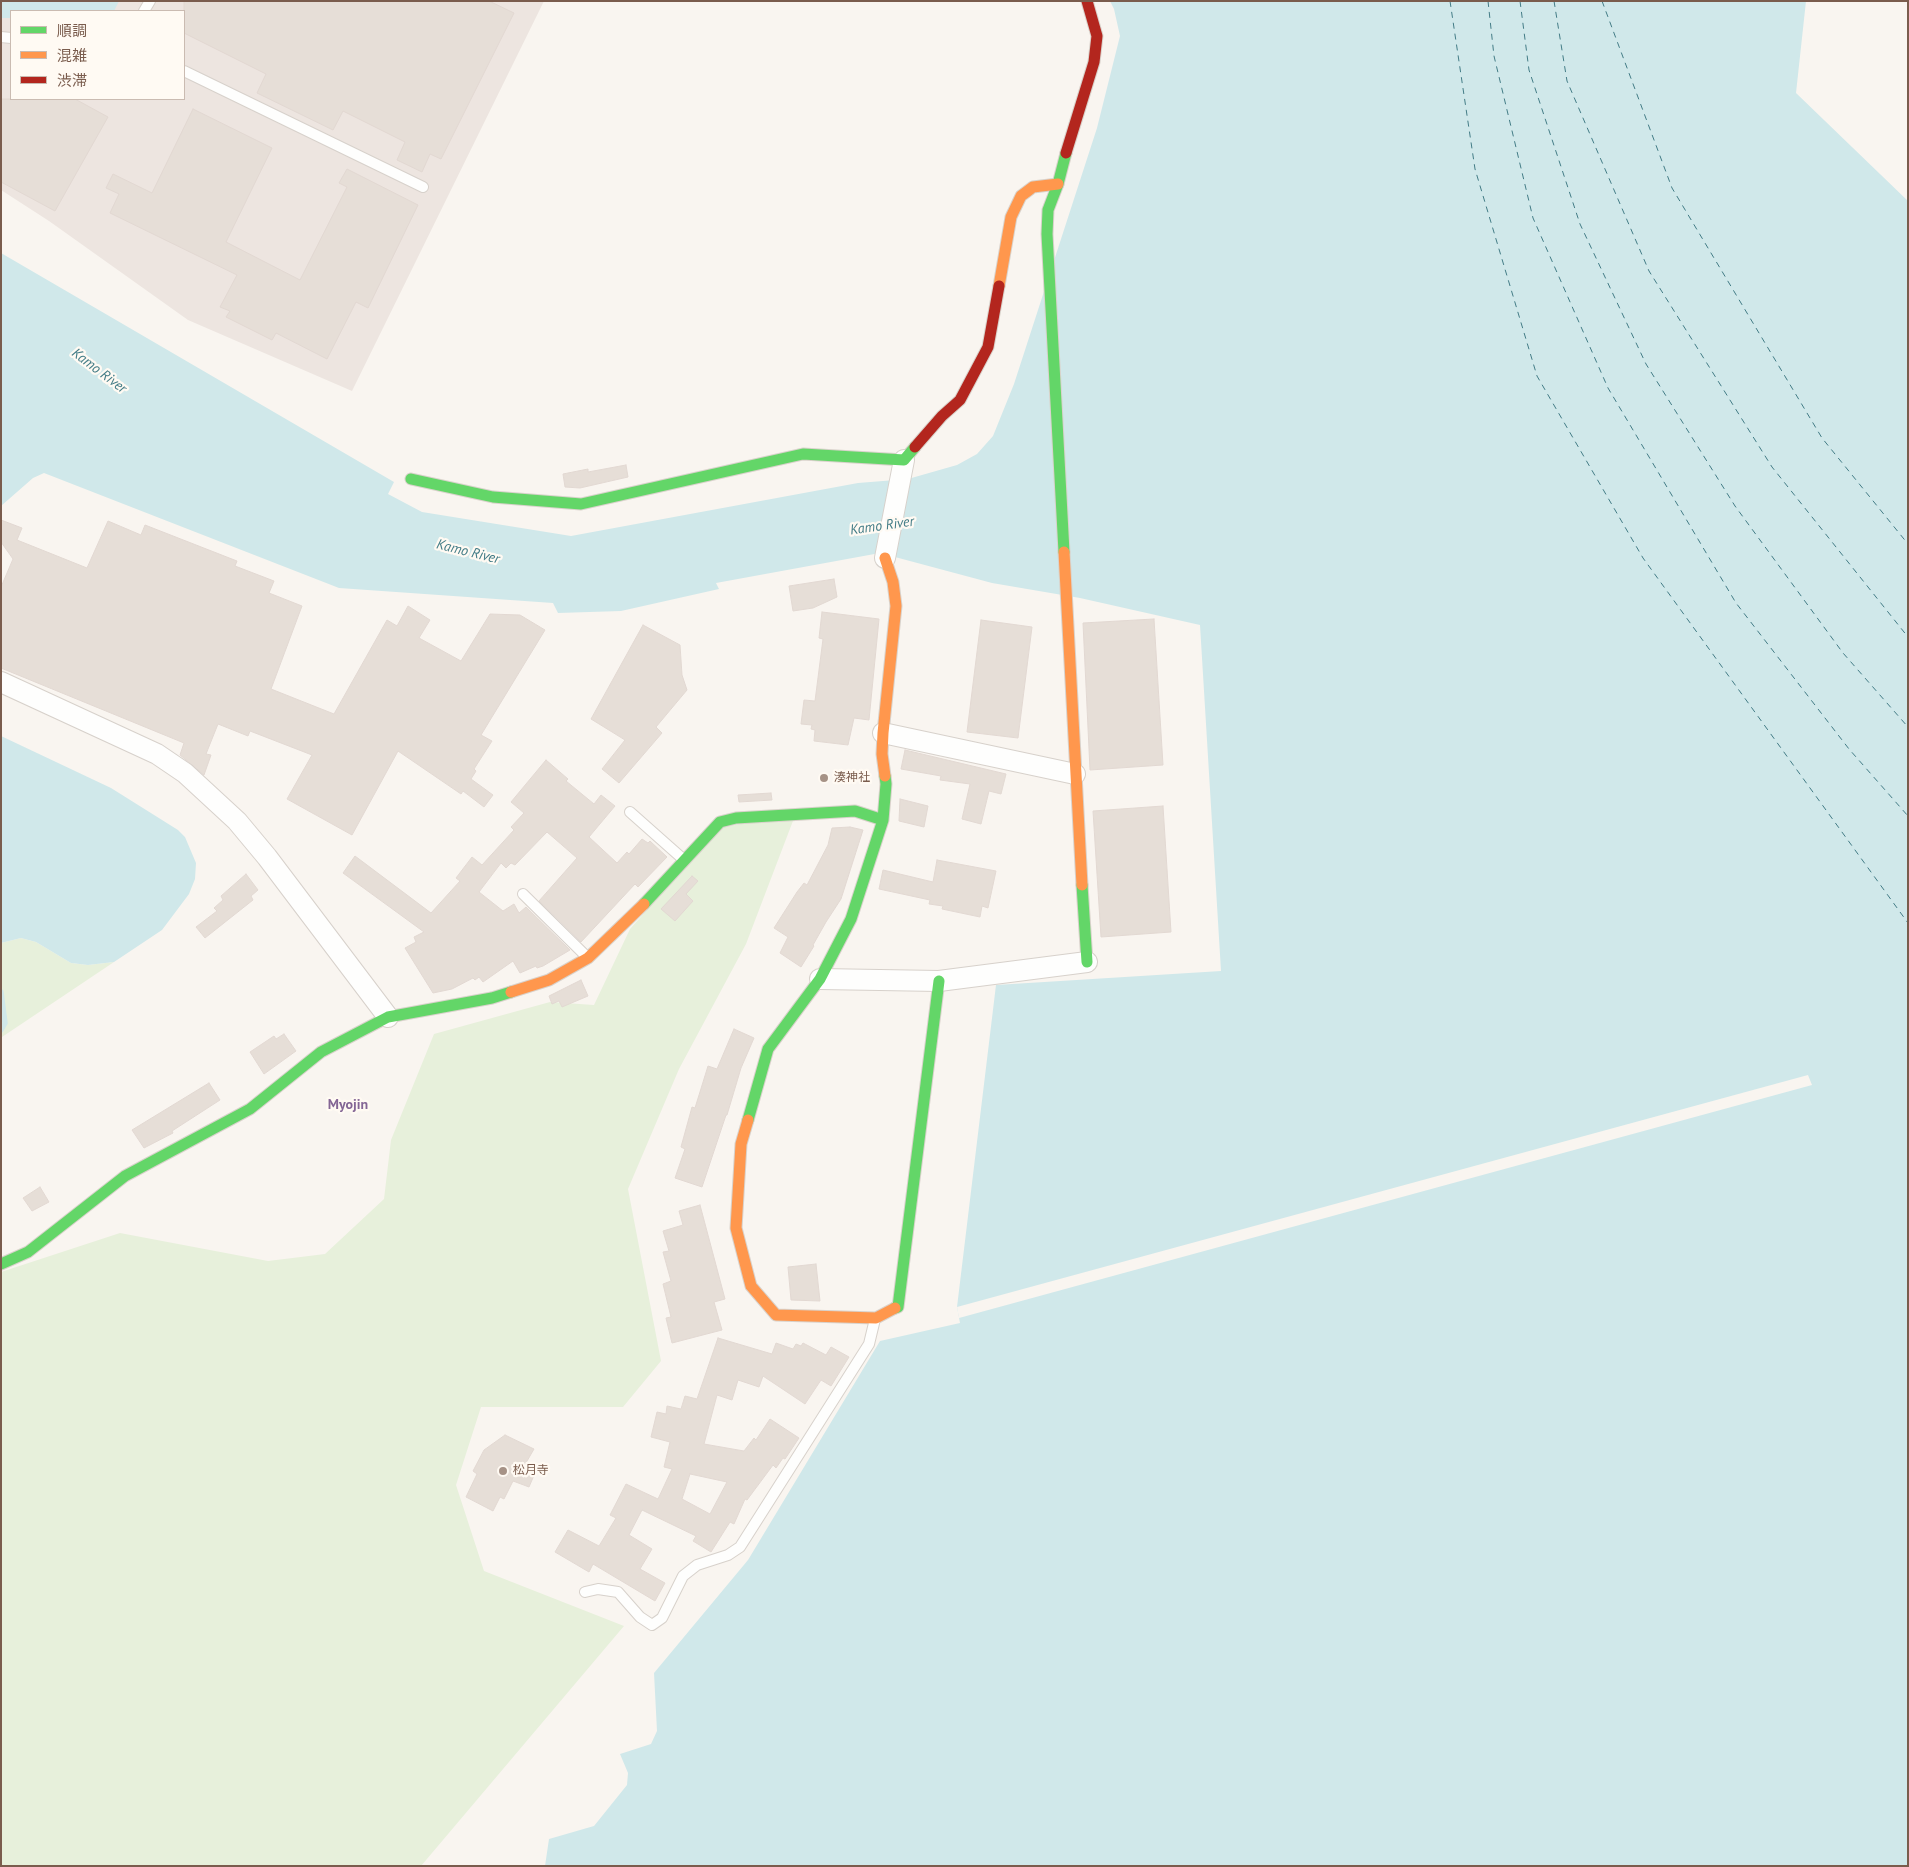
<!DOCTYPE html>
<meta charset="utf-8">
<style>
body{margin:0}
#map{position:relative;width:1909px;height:1867px;overflow:hidden;background:#f9f5f0;font-family:"PT Sans","Noto Sans JP",sans-serif}
canvas{display:block}
.frame{position:absolute;inset:0;border:2px solid #7a5c4d;pointer-events:none}
.legend{position:absolute;left:10px;top:10px;width:175px;height:90px;box-sizing:border-box;background:#fffaf3;border:1px solid #cabbb1;margin:0;padding:6px 9px;list-style:none;font-size:15px;color:#7a5c4d}
.legend li{display:flex;align-items:center;gap:10px;height:25px}
.legend b{width:25px;border:1px solid #cabbb1}
</style>
<div id="map">
<canvas width="1909" height="1867"></canvas>
<div class="frame"></div>
<ul class="legend">
<li><b style="height:6px;background:#63d668"></b>順調</li>
<li><b style="height:6px;background:#ff974d"></b>混雑</li>
<li><b style="height:6px;background:#b3261e"></b>渋滞</li>
</ul>
</div>
<script>
const context = document.querySelector('canvas').getContext('2d');
context.lineJoin = 'round';
function paint(path, color) {
  context.fillStyle = color;
  context.fill(path, 'evenodd');
}
function poly(rows) {
  const path = new Path2D();
  for (const r of rows) {
    path.moveTo(r[0], r[1]);
    for (let i = 2; i < r.length; i += 2) path.lineTo(r[i], r[i + 1]);
  }
  return path;
}
function trace(path, color, width, dash) {
  context.strokeStyle = color;
  context.lineWidth = width;
  context.lineCap = dash ? 'butt' : 'round';
  context.setLineDash(dash || []);
  context.stroke(path);
}
function drawText(font, color, halo, rows, align = 'center') {
  context.font = font + ' "PT Sans","Noto Sans JP",sans-serif';
  context.lineWidth = 4.5;
  context.setLineDash([]);
  context.textBaseline = 'middle';
  context.strokeStyle = halo;
  context.fillStyle = color;
  for (const [text, x, y, turn = 0] of rows) {
    context.save();
    context.translate(x, y);
    context.rotate((+turn || 0) * Math.PI / 180);
    context.textAlign = isNaN(turn) ? turn : align;
    if (halo) context.strokeText(text, 0, 0);
    context.fillText(text, 0, 0);
    context.restore();
  }
}
const industrial = poly([
 [1,1,544,1,352,391,188,320,49,221,1,190],
 [11,11,184,11,184,99,11,99]
]);
const green = poly([
 [796,813,746,944,679,1069,628,1189,661,1361,623,1407,481,1407,456,1485,484,1571,624,1626,421,1866,1,1866,1,1272,120,1233,268,1261,325,1254,384,1199,391,1140,434,1034,550,1002,594,1005,630,929,720,828],
 [21,938,36,942,71,963,88,965,114,962,2,1037,1,943]
]);
const water = poly([
 [1,1,119,1,114,11,11,11,11,18,1,18],
 [1110,1,1806,1,1796,93,1908,201,1908,1866,545,1866,549,1839,594,1826,627,1785,628,1773,620,1754,651,1744,657,1731,654,1673,748,1560,880,1341,960,1323,957,1307,996,985,1221,971,1200,625,1080,598,992,583,880,553,716,583,719,589,621,611,558,613,553,603,339,588,44,473,33,478,1,506,1,253,394,482,388,494,422,512,571,536,858,483,908,479,957,465,977,454,993,436,1014,384,1097,128,1120,36,1114,9],
 [1,736,111,788,178,830,185,837,196,863,195,879,189,894,162,930,114,962,88,965,71,963,36,942,21,938,1,943]
]);
const pier = poly([
 [1808,1075,1812,1085,959,1318,957,1307]
]);
const stream = poly([
 [1,992,5,1023,1,1030]
]);
const ferry = poly([
 [1450,1,1475,169,1537,376,1643,558,1908,923],
 [1488,1,1494,56,1533,218,1608,388,1736,603,1849,749,1908,816],
 [1520,1,1529,70,1580,224,1646,364,1735,506,1843,653,1908,727],
 [1554,1,1567,81,1649,271,1772,467,1908,637],
 [1602,1,1672,188,1822,438,1908,544]
]);
const building = poly([
 [184,1,489,1,514,13,441,159,430,154,422,172,397,160,405,142,343,111,333,130,257,93,266,74,184,33,184,1],
 [1,99,75,99,108,117,55,211,1,182,1,99],
 [193,109,272,148,226,242,300,280,347,187,339,183,347,169,418,205,368,308,356,302,327,359,276,333,272,340,226,317,230,311,220,307,237,275,110,213,119,194,106,188,113,174,152,193,193,109],
 [626,465,628,477,580,488,565,487,563,474,588,469,588,472,626,465],
 [1,520,22,528,17,540,87,568,108,521,141,535,145,525,237,561,235,566,274,581,269,593,302,606,271,689,334,714,387,620,397,626,408,606,430,620,419,638,461,661,490,614,520,615,545,630,481,735,492,741,474,769,476,771,471,779,493,795,484,807,463,791,461,794,398,751,352,835,287,799,312,755,250,731,248,736,218,724,206,754,211,755,204,775,180,755,184,743,1,668,1,587,13,559,1,542,1,520],
 [834,579,837,597,813,608,793,611,789,586,834,579],
 [822,612,879,619,869,720,854,718,848,745,814,741,815,730,811,729,812,725,801,724,804,700,815,701,823,639,819,638,822,612],
 [1154,619,1163,765,1090,770,1083,623,1154,619],
 [981,620,1032,627,1018,738,967,732,981,620],
 [643,625,680,645,682,675,687,690,656,727,662,733,619,783,602,769,625,740,591,719,643,625],
 [905,750,1006,774,1001,794,989,791,981,824,962,819,970,784,940,780,941,776,901,769,905,750],
 [546,760,568,779,566,781,594,804,601,795,615,806,589,837,617,863,627,852,629,854,642,839,648,843,650,841,667,857,638,887,635,884,581,942,539,901,577,858,547,832,515,865,511,863,506,868,501,863,479,892,503,911,514,904,519,913,526,907,570,950,543,966,537,968,536,966,520,973,513,961,483,982,479,977,475,980,473,978,452,989,433,993,405,948,416,942,414,937,424,932,343,873,355,856,431,913,460,881,456,878,472,857,482,865,514,830,511,827,524,813,511,802,546,760],
 [771,793,772,800,739,802,738,795,771,793],
 [900,799,928,806,924,827,899,821,900,799],
 [1163,806,1171,932,1101,937,1093,811,1163,806],
 [850,827,863,830,841,899,826,922,813,945,814,946,801,967,780,953,788,937,774,928,797,892,804,883,807,885,828,845,832,828,850,827],
 [937,860,996,871,988,908,982,906,980,917,942,909,943,906,929,904,930,900,879,889,883,870,933,882,937,860],
 [246,874,258,890,251,896,253,900,205,938,196,927,217,911,214,908,223,900,221,896,246,874],
 [692,876,698,881,686,894,693,901,675,921,661,909,692,876],
 [581,980,588,996,562,1007,559,1001,552,1004,549,996,581,980],
 [734,1029,754,1038,741,1068,727,1115,726,1115,702,1187,675,1178,685,1149,681,1147,692,1107,695,1108,708,1066,717,1069,734,1029],
 [284,1034,296,1051,264,1074,250,1052,274,1036,276,1039,284,1034],
 [209,1083,220,1100,172,1131,173,1133,144,1148,132,1130,209,1083],
 [40,1187,49,1202,32,1211,23,1198,40,1187],
 [700,1205,725,1299,714,1302,722,1330,672,1343,666,1318,671,1317,663,1284,671,1281,663,1252,669,1251,663,1231,683,1225,679,1211,700,1205],
 [816,1264,820,1301,791,1300,788,1267,816,1264],
 [718,1338,772,1354,776,1343,793,1349,796,1344,801,1346,803,1343,826,1355,831,1347,849,1357,831,1386,821,1380,805,1404,763,1376,759,1387,738,1380,732,1400,717,1395,704,1444,744,1451,754,1438,756,1440,770,1419,799,1438,785,1459,783,1458,776,1468,773,1465,747,1500,745,1499,734,1524,730,1522,711,1552,693,1541,696,1536,642,1510,629,1535,652,1549,640,1569,665,1583,655,1601,593,1564,589,1572,555,1552,568,1530,599,1546,616,1518,610,1515,626,1484,658,1499,672,1469,664,1467,670,1442,651,1437,657,1412,666,1414,667,1406,681,1409,685,1396,697,1399,718,1338],
 [690,1474,727,1482,710,1514,682,1499,690,1474],
 [505,1435,534,1449,523,1468,535,1473,529,1487,513,1481,504,1499,500,1497,493,1511,466,1497,477,1474,473,1471,484,1450,505,1435]
]);
const lane = poly([
 [144,11,150,1],
 [1,37,11,38],
 [184,71,423,187],
 [630,812,683,859],
 [523,894,586,956],
 [585,1592,598,1589,618,1592,640,1617,652,1625,662,1618,683,1576,697,1565,728,1555,740,1547,869,1344,875,1319]
]);
const street = poly([
 [885,558,904,460],
 [1,682,157,754,185,773,237,821,267,857,388,1017],
 [883,733,1075,774],
 [820,979,939,981,1087,962]
]);
const fast = poly([
 [411,479,493,497,581,504,803,454,904,460,915,447],
 [1064,552,1047,234,1048,210,1058,184,1066,153],
 [1082,885,1087,962],
 [644,904,720,822,736,818,855,811,883,820],
 [748,1120,768,1049,820,979,851,919,883,820,886,784,885,776],
 [1,1264,28,1252,125,1176,250,1109,321,1052,388,1017,492,998,511,992],
 [895,1308,898,1307,939,981]
]);
const slow = poly([
 [999,286,1011,217,1021,196,1033,187,1058,184],
 [1064,552,1082,885],
 [885,776,882,754,883,733,896,606,893,582,885,558],
 [511,992,549,980,588,958,644,904],
 [748,1120,741,1144,736,1228,751,1286,776,1315,876,1318,895,1308]
]);
const jam = poly([
 [1066,153,1094,62,1097,36,1087,1],
 [915,447,942,416,960,400,988,347,999,286]
]);
const markers = [
 [824,778,5,"#a69286"],
 [503,1471,5,"#a69286"]
];
const poiNames = [
 ["湊神社",834,778],
 ["松月寺",513,1471]
];
const waterNames = [
 ["Kamo River",99,371,37],
 ["Kamo River",882,526,-8],
 ["Kamo River",468,552,14]
];
const neighbourhoodNames = [
 ["Myojin",348,1105]
];
paint(industrial, '#ede5e0');
paint(green, '#e7f0db');
paint(water, '#d0e8ea');
paint(pier, '#f9f5f0');
trace(stream, '#d0e8ea', 5.5);
trace(ferry, '#437c86', 1, [6, 5]);
paint(building, '#e6ded7');
trace(building, '#e2d8d2', 1);
trace(lane, '#d7d1cb', 12);
trace(street, '#d7d1cb', 22);
trace(fast, '#d9d2cb', 13);
trace(slow, '#d9d2cb', 13);
trace(jam, '#d9d2cb', 13);
trace(lane, '#fefefd', 10);
trace(street, '#fefefd', 20);
trace(fast, '#63d668', 11);
trace(slow, '#ff974d', 11);
trace(jam, '#b3261e', 11);
for (const [x, y, r, color] of markers) {
  const dot = new Path2D();
  dot.arc(x, y, r, 0, 2 * Math.PI);
  context.fillStyle = color;
  context.fill(dot);
  trace(dot, '#fffaf3', 2);
}
drawText('12px', '#7a5c4d', '#fffaf3', poiNames, 'left');
drawText('italic 14px', '#437c86', '#fffaf3', waterNames);
drawText('bold 14px', '#846695', '#fffaf3', neighbourhoodNames);
</script>
